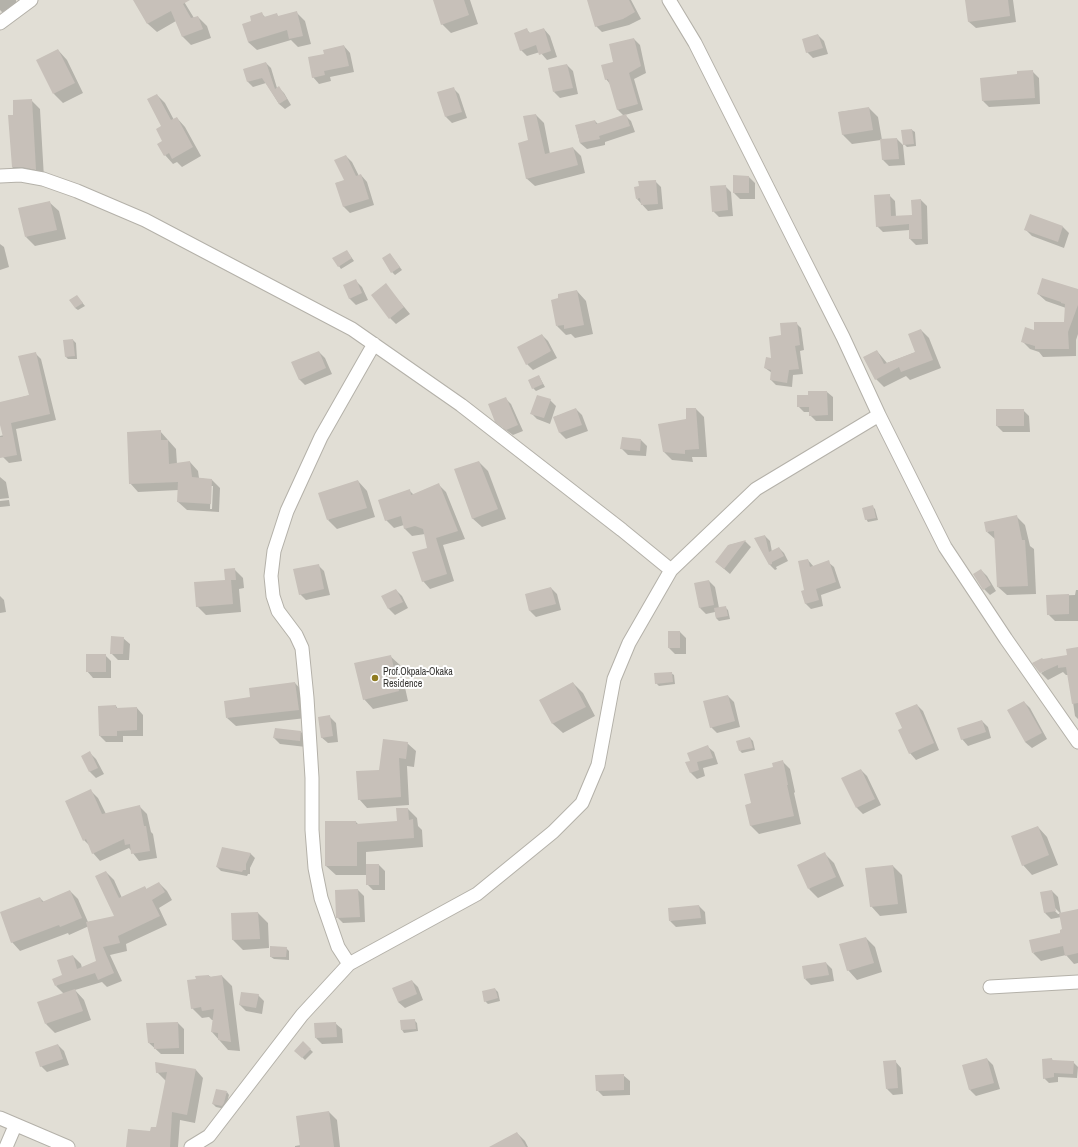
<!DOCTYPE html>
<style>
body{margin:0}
canvas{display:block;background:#e1ded5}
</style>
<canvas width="1078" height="1147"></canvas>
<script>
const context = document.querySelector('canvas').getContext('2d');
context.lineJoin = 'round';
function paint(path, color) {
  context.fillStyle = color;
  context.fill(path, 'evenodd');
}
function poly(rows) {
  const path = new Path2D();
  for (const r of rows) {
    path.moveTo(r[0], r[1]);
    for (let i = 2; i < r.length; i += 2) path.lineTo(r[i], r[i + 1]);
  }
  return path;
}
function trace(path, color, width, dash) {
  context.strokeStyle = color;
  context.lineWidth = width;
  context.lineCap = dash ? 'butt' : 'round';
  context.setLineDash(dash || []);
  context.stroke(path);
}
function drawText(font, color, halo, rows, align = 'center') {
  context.font = font + ' "Archivo Narrow",sans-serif';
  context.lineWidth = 4;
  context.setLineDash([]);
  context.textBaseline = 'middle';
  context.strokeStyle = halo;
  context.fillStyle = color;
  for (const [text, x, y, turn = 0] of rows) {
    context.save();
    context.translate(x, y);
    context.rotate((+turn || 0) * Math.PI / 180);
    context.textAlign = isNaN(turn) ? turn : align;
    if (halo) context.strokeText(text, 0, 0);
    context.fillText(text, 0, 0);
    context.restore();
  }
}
const shadow = poly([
 [0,0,16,0,16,11,3,13,0,10],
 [134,0,183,0,194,18,198,17,207,26,211,38,191,45,183,37,176,21,157,32,148,24],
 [434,0,470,0,478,24,451,33,442,24],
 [589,0,631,0,641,19,629,25,602,32,596,26],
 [966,0,1013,0,1016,22,976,28,969,22],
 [296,12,305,21,311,44,298,47,291,40,257,50,248,42,253,22,262,14,266,18,277,15,279,17],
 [544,29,550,36,557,57,547,60,540,52,527,56,521,50,527,30,531,34],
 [818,35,824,41,828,54,813,58,807,52],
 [634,39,640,45,646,73,634,79,643,110,625,115,631,121,635,132,605,142,605,145,587,149,580,143,576,126,595,121,598,124,624,116,618,110,610,84,606,79,615,62],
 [344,46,350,53,354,72,330,77,331,81,319,84,313,77,325,55],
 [58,50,67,60,83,93,63,103,54,94],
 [266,63,271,68,277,88,279,88,284,93,291,105,285,109,279,104,266,83,253,87,248,82,244,70],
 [567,65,573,71,578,94,560,98,554,92],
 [1033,72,1039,78,1040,104,989,107,983,101,981,79,1018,75],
 [453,88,459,94,467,118,452,123,446,117],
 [157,95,165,103,174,120,177,118,185,127,201,156,182,167,177,162,173,164,165,155,162,126],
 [31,100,40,109,44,178,21,176,12,167,14,116],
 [869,108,878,117,882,140,897,139,903,145,905,165,889,166,883,160,881,140,852,144,843,135,839,112],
 [536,115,544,123,550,154,573,148,581,156,585,173,535,186,526,178,529,141],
 [912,130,915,132,916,146,907,147,904,144],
 [346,156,352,162,359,176,361,175,367,182,374,205,350,213,344,207,336,183,345,181],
 [749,177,755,183,755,199,740,199,734,193],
 [655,181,661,187,663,209,648,211,637,199],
 [725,186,731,192,733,216,719,217,713,211],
 [889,195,895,201,896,217,913,216,912,201,921,200,927,206,928,244,916,245,910,239,910,230,883,232,877,226],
 [49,202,59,211,66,239,35,246,26,237],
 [1063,227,1069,233,1064,248,1032,236,1026,230],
 [0,244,4,247,9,267,0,270],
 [347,251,354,261,341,269,334,259],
 [390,254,402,270,395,275,392,272],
 [356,281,362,287,368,300,356,305,349,298],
 [386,285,410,314,396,324,390,318],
 [1078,290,1078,334,1076,340,1076,356,1043,357,1039,352,1030,349,1022,341,1066,323,1066,308,1046,301,1038,294],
 [577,291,586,301,593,334,575,338,571,334,566,335,557,326],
 [77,296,85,306,78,310,75,308],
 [796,323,801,328,804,350,800,351,803,374,793,375,792,387,776,385,771,380,772,373,765,368,772,360,783,336],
 [921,330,929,338,941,368,910,380,906,376,884,387,876,379,877,351,887,363,916,352],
 [542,335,548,341,557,358,533,370,527,364],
 [73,340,76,343,77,359,68,359,66,357],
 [319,352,325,358,332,374,305,385,299,379],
 [35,353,41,359,56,420,16,429,22,461,9,463,3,457,0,457,0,436,4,435,0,421,0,403,30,395],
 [539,376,545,387,536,391,533,388],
 [809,392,827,392,833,397,833,421,816,421,810,415,810,412,804,412,798,406,809,396],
 [505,398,511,404,523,431,513,435,503,428],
 [550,400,556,406,550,424,537,419,531,413],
 [576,409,582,415,588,431,566,439,560,433,554,417],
 [687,409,696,409,704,417,707,457,692,457,693,462,672,460,664,452,687,419],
 [1023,410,1029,416,1030,432,1003,432,997,426],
 [160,431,176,449,177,464,190,462,198,471,199,478,212,480,220,488,219,512,187,510,178,502,179,490,138,492,130,483],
 [211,486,213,486,212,509,210,509],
 [641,440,647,446,646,456,628,455,622,449],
 [479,462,488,471,506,519,482,527,472,518],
 [0,477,6,482,9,498,0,499],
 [358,481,367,491,375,517,337,529,328,520],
 [439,485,446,492,465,539,443,545,454,581,430,589,423,581,428,549,425,534,412,536,404,528,404,525,394,528,386,520,409,490,414,495],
 [9,500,10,506,0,507,0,501],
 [872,506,875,509,878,520,868,522,866,519],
 [1016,516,1025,525,1030,546,1034,549,1036,594,1007,595,998,587,996,540,987,532],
 [765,536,770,541,772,552,779,548,784,553,788,561,776,567,777,569,775,570,770,565,756,539],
 [745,541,751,547,730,574,716,562,729,545],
 [808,560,814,567,828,562,834,567,841,588,821,595,823,606,811,609,805,603,805,591],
 [318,565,324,571,330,595,306,600,300,594],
 [235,570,243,578,244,588,239,589,241,612,206,615,197,606,226,581],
 [981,570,987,576,996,591,990,595,984,589],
 [709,581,715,587,719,608,725,607,728,610,730,619,719,621,716,618,715,612,706,614,700,608],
 [551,588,557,594,561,610,536,617,530,611,526,595],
 [396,590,402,596,408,608,395,615,389,609,383,597],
 [1076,590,1078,590,1078,621,1055,621,1048,614,1047,596,1075,595],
 [0,596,4,600,6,612,0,613],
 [680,632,686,638,686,654,675,654,669,648],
 [123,638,130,644,129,660,118,660,111,653],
 [1078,648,1078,719,1075,716,1069,675,1066,675,1063,672,1048,680,1041,673,1068,656],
 [105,655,111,661,111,678,93,678,87,671],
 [390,656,400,665,408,701,373,709,364,699],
 [671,673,674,675,675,684,659,686,656,683],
 [295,683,303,692,306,718,236,726,227,718,251,698],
 [573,683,583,693,595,716,563,733,553,724,541,700],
 [728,696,734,702,740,727,717,733,711,727],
 [1024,702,1030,708,1047,739,1032,748,1025,742],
 [917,705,923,711,939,750,916,760,910,753],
 [116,706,118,709,137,708,143,715,143,736,123,736,123,742,106,742,100,736,99,707],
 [329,716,336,723,338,742,328,743,321,737],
 [982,721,988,727,991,738,968,746,962,739],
 [301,732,307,738,306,747,280,744,274,738],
 [750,738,753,741,755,750,742,753,740,751],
 [407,743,416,751,414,767,407,766,409,805,367,808,359,799,380,771],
 [707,746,714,752,718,764,703,768,705,776,697,779,691,773,687,763,692,761],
 [90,753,96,759,104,774,96,778,90,772,82,757],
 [782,761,790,769,795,792,794,793,801,824,759,834,751,826,746,805,752,804,774,768],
 [861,770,867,776,881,805,863,814,857,808],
 [91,791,98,798,106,814,139,806,147,814,151,832,153,834,157,858,139,861,129,848,100,861,93,853,90,846,84,840],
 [408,809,417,818,418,826,422,830,423,847,366,852,366,865,379,865,385,871,385,890,373,890,367,884,367,875,336,875,326,866,326,822,356,822,359,825,398,822],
 [1038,827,1047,837,1058,865,1032,875,1023,865],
 [250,853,255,858,250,868,250,874,248,874,247,876,221,871,217,867],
 [825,854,834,863,844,886,818,898,809,889],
 [893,866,902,875,907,913,880,916,871,906],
 [106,872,114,880,122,898,145,887,147,890,159,883,167,891,172,900,159,908,167,925,126,944,127,951,110,955,122,981,107,987,102,982,75,990,84,1000,91,1020,55,1033,46,1024,64,994,56,986,64,975,73,956,81,964,82,968,97,962,89,926,69,935,68,933,20,951,12,942,40,898,44,902,70,891,78,899,88,922,115,917],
 [358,890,364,896,365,922,343,923,337,917],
 [1052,891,1058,897,1061,914,1078,910,1078,963,1074,964,1066,955,1041,961,1033,953,1061,934,1063,930,1061,917,1051,919,1045,913],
 [1054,907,1061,914,1058,914,1052,908],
 [699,906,705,912,706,924,676,927,670,921],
 [258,913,268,923,269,948,243,950,233,940,232,914],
 [866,938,875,947,882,972,857,980,848,970],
 [286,948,289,951,289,960,274,959,271,957],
 [826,963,832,969,834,981,811,985,805,979],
 [209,976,211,977,222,976,232,986,240,1051,228,1050,212,1032,214,1020,212,1020,209,1017,202,1018,192,1008,197,980],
 [412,981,418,987,423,1000,405,1008,398,1002],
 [495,989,498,992,500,1001,488,1004,485,1001],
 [258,995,264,1001,262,1014,246,1011,240,1005],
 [414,1020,417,1023,418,1031,404,1033,402,1030],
 [178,1023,184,1029,184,1054,161,1054,149,1043],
 [335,1023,342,1029,343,1043,322,1044,316,1038],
 [303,1043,313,1052,305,1060,296,1051],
 [58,1045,64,1051,69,1065,47,1072,41,1066],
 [987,1059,993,1065,1000,1089,976,1096,970,1090],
 [1052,1059,1053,1061,1073,1062,1078,1067,1077,1078,1058,1077,1058,1082,1049,1083,1044,1078],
 [895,1061,901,1068,903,1094,893,1095,887,1089],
 [196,1070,203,1078,195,1123,180,1120,178,1147,127,1147,157,1128,166,1081,157,1072],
 [623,1075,630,1081,630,1095,603,1096,597,1090],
 [227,1092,229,1095,226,1106,225,1109,216,1107,213,1104],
 [329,1112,337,1120,340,1147,295,1147,295,1146,301,1145],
 [517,1133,525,1141,528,1147,502,1147]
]);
const building = poly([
 [133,0,190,0,183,4,191,18,198,16,203,29,182,37,171,11,147,24],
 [433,0,464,0,469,15,441,25],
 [587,0,629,0,635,12,623,19,595,27],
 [965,0,1008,0,1010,16,968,22],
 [297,11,303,36,289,39,287,30,248,42,242,24,251,21,250,16,262,12,264,17,277,13,278,16],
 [527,28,529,33,544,28,551,51,539,55,536,45,520,51,514,33],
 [818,34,823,48,806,53,802,39],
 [634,38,641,66,629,73,638,104,617,110,608,79,605,80,601,65,613,62,609,44],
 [344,45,349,66,324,71,325,75,312,78,308,57,324,54,323,50],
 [58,49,75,83,53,94,36,60],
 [266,62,275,89,279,86,287,99,279,104,262,78,247,82,243,69],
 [567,64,573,88,553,92,548,68],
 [1033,70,1035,98,982,101,980,78,1017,74,1017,71],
 [454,87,462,112,445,117,437,92],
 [157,94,171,120,177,117,193,147,172,159,169,153,164,156,157,144,162,141,156,129,161,126,147,99],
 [32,99,36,170,22,167,12,167,8,115,13,115,13,100],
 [869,107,873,130,842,135,838,112],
 [536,114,545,154,573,147,578,165,526,179,518,143,528,140,523,116],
 [626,114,630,126,599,136,600,139,580,143,575,125,595,120,596,124],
 [912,129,914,144,903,145,901,130],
 [897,138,899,159,882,160,880,139],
 [346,155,356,176,361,174,369,199,343,207,335,183,344,180,334,160],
 [733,175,749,176,749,193,733,193],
 [656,180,658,204,641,205,640,198,636,199,634,187,639,186,638,181],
 [726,185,728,210,712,212,710,186],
 [890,194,891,216,912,215,911,200,921,199,922,239,909,239,909,224,876,227,874,195],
 [50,201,57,230,25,237,18,208],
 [1030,214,1063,226,1058,242,1024,230],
 [347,250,352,258,338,267,332,258],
 [390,253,400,267,391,273,382,258],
 [1042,278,1078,289,1078,305,1068,332,1069,349,1035,349,1035,346,1021,342,1025,327,1034,330,1034,322,1064,322,1065,304,1061,303,1061,302,1037,294],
 [356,279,362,293,349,299,343,285],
 [386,283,404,307,389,319,371,295],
 [577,290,584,325,564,329,564,325,556,326,551,300,558,298,558,294],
 [77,295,83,303,75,308,69,300],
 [797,322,800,345,795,346,799,369,789,370,787,383,770,380,771,370,764,368,766,357,771,358,769,337,781,335,780,323],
 [921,329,933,360,901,372,899,367,875,380,863,357,877,350,884,364,915,352,908,334],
 [542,334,551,351,526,365,517,347],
 [73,339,75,356,65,357,63,340],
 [319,351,326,368,299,380,291,362],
 [36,352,50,414,11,423,17,455,0,458,0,437,3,437,0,425,0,402,29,395,18,356],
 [539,375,543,384,532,389,528,380],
 [808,391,827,391,828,415,809,416,809,407,797,407,797,395,808,395],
 [537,395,551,399,544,418,530,414],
 [506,397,518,425,506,430,495,422,488,404],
 [576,408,582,425,559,433,553,417],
 [686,408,696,408,699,449,685,450,685,454,663,452,658,424,686,419],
 [996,409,1024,409,1024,426,996,426],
 [161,430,161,440,168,440,169,464,190,461,192,477,212,479,211,504,177,502,178,482,129,484,127,432],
 [622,437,641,439,640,451,620,449],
 [479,461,498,509,472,519,454,469],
 [358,480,367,508,327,520,318,493],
 [439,483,458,531,436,538,447,574,422,582,412,552,427,548,423,529,415,526,404,529,401,516,385,521,378,500,410,489,411,495],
 [873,505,876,518,865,520,862,508],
 [1017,515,1022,540,1025,540,1028,586,997,587,994,531,986,532,984,522],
 [765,535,769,552,779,547,784,556,772,562,772,564,769,565,754,538],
 [746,540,724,569,715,562,728,545],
 [808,559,810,567,829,560,836,582,816,589,819,600,805,604,801,591,804,590,798,561],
 [319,564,324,589,299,595,293,569],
 [235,568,236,580,231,580,233,604,196,607,194,582,225,580,224,569],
 [981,569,991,585,983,590,973,574],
 [709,580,714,605,699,608,694,583],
 [551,587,556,604,529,611,525,594],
 [396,589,403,602,388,609,381,596],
 [1069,594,1069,614,1047,615,1046,595],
 [726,606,728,616,716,618,714,608],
 [668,631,680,631,680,648,668,648],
 [111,636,124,637,123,654,110,654],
 [1078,647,1078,703,1072,704,1066,667,1058,668,1058,665,1040,673,1032,663,1042,658,1043,659,1067,655,1066,649],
 [86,654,106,654,106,672,86,672],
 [391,655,399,691,363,700,354,663],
 [672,672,673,682,655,684,654,673],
 [295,682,299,710,226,718,224,701,250,697,249,688],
 [573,682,586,707,552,724,539,700],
 [728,695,735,721,710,728,703,701],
 [1024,701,1042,733,1025,742,1007,710],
 [917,704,934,743,909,754,898,730,902,728,895,713],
 [116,705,116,708,137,707,137,730,117,731,117,736,99,736,98,706],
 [330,715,333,736,321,738,318,717],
 [982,720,986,732,961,740,957,728],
 [275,728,301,731,300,741,273,738],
 [750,737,753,748,739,751,736,741],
 [383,739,408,742,406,759,399,758,401,797,358,800,356,771,379,770],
 [708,745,713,758,697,762,699,770,690,773,685,762,690,761,687,753],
 [90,751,98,768,89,772,81,756],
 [783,760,788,785,787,785,794,816,750,826,745,805,751,803,744,774,773,767,772,763],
 [861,769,875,799,856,808,841,778],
 [91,789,102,814,140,805,144,826,146,826,150,851,131,854,130,844,125,845,124,839,92,854,86,839,83,841,65,801],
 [396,808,408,808,409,820,413,819,414,838,357,842,357,866,325,866,325,821,356,821,356,824,397,821],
 [1038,826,1049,855,1022,866,1011,836],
 [222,847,251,853,246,864,246,870,243,870,242,872,216,867],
 [825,852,836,877,808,889,797,865],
 [366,864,379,864,379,885,366,885],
 [893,865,898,904,870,907,865,868],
 [106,871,119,898,145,886,146,889,159,882,165,892,152,900,160,916,118,936,120,943,103,947,114,973,98,980,95,973,55,986,52,979,62,975,57,960,73,955,77,969,96,961,86,922,114,916,95,876],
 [358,889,360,917,336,918,335,890],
 [70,890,82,918,60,927,59,925,11,943,0,912,40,897,42,902],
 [1052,890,1056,911,1044,913,1040,892],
 [699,905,701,918,669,921,668,908],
 [1078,909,1078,953,1065,956,1063,946,1032,953,1029,940,1060,933,1060,930,1062,929,1059,913],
 [258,912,260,939,232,940,231,913],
 [866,937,874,963,847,971,839,944],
 [270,946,287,947,286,957,270,957],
 [826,962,829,975,804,979,802,966],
 [209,975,209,977,222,975,231,1042,218,1040,218,1033,211,1032,214,1009,202,1011,201,1007,191,1009,187,980,196,979,195,976],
 [412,980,417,994,398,1002,392,988],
 [495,988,498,998,484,1002,482,991],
 [75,989,83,1011,45,1024,37,1002],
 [241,992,259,994,256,1008,239,1005],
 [415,1019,416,1029,401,1030,400,1020],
 [178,1022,179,1048,154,1049,154,1043,148,1043,146,1023],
 [336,1022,337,1037,315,1038,314,1023],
 [303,1041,311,1049,302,1058,294,1051],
 [58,1044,63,1059,40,1067,35,1052],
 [987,1058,994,1083,969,1090,962,1065],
 [1052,1058,1052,1060,1074,1061,1073,1074,1054,1073,1054,1077,1043,1079,1042,1059],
 [896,1060,898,1088,886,1089,883,1061],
 [155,1062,196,1069,187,1115,172,1112,170,1147,126,1147,128,1129,150,1131,151,1127,156,1127,167,1072,156,1073],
 [624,1074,624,1090,596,1091,595,1075],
 [216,1089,227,1091,224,1103,222,1106,212,1104],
 [329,1111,334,1147,300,1147,296,1116],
 [517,1132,526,1147,489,1147]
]);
const street = poly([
 [669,0,695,43,795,242,843,337,879,415,945,547,1006,639,1078,742],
 [0,23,31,0],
 [0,176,21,175,43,179,77,191,145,220,352,329,461,405,622,530,671,570],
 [349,964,338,947,321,898,315,868,312,830,312,778,307,698,302,648,296,635,278,611,273,596,271,576,274,551,287,511,321,437,374,344],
 [990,987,1078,982],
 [0,1118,68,1147],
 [6,1147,15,1126],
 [191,1147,209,1136,302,1015,349,964,477,894,553,832,582,803,598,765,614,679,629,643,671,570,756,489,879,415]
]);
const markers = [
 [375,678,4,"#8f7b21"]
];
const poiNames = [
 ["Prof.Okpala-Okaka",383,672],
 ["Residence",383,684]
];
paint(shadow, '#0003');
paint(building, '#c7c0b9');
trace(street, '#b4b1a9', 15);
trace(street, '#fff', 13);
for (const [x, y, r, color] of markers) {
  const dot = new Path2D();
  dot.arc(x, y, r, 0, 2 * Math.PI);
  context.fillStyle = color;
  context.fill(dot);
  trace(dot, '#fff', 1.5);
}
drawText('10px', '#363532', '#fff', poiNames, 'left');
</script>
